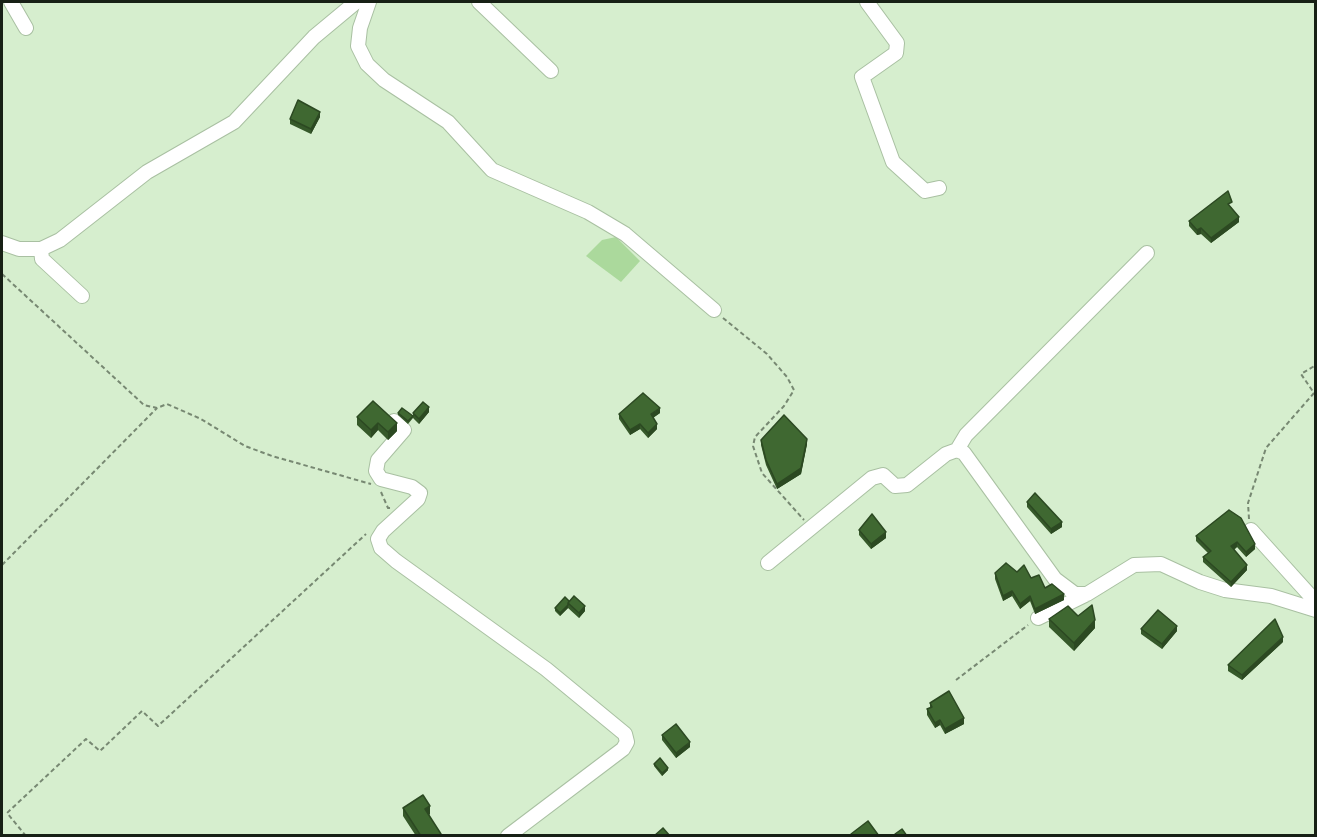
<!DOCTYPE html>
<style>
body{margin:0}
#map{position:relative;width:1317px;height:837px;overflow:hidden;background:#d6eece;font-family:Mulish,sans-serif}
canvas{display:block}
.frame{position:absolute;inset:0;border:3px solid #172015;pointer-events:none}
</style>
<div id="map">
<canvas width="1317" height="837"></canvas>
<div class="frame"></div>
</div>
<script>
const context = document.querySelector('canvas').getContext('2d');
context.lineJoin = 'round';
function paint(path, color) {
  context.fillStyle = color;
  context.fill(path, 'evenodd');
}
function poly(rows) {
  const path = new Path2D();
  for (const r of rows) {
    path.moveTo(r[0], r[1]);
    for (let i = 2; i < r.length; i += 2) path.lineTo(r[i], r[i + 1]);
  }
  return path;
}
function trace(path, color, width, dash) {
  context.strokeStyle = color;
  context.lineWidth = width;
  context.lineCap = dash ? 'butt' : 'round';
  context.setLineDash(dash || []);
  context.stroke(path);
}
const water = poly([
 [616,237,640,261,621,282,586,256,602,240]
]);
const path = poly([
 [2,274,144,405,157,408,167,404,201,419,245,446,272,456,371,484],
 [723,318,767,354,787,377,794,390,784,406,755,437,753,446,762,473,804,520],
 [381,492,388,508,391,508],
 [1249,519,1248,503,1266,448,1314,393,1301,374,1316,365],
 [2,565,157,408],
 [956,680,1028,625],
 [26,836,7,813,86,739,100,751,142,711,158,726,366,534]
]);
const minor = poly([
 [11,2,26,28],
 [369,2,360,28,358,46,367,64,384,80,448,122,492,170,588,212,625,234,714,310],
 [479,2,551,71],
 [867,2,897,43,896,53,862,77,893,162,925,191,939,188],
 [2,243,19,249,41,249,60,240,147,172,234,122,314,37,356,2],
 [41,249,42,259,82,296],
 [394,421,404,430,378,460,376,471,381,479,412,487,420,493,418,499,383,531,378,539,381,548,396,561,546,669,625,734,627,742,623,749,508,836],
 [957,450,966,435,1147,253],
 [1251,530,1316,602],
 [768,563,872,478,883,475,895,486,907,485,946,454,957,450,964,453,1055,579,1075,594,1087,594,1134,565,1161,564,1200,582,1225,590,1271,596,1316,610],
 [1038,618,1085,595]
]);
const wall = poly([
 [320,117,311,134,290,124,290,119],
 [1231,207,1239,222,1211,243,1201,234,1197,235,1189,226,1189,221,1232,207],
 [373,401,397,431,388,440,378,430,371,438,357,425,357,417],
 [429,412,419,424,413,418,408,424,398,415,398,413,413,416,413,413],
 [660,413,653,418,657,429,648,438,640,429,630,435,619,419,619,414],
 [761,440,807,444,801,474,777,489,766,465,761,445],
 [1027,502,1062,527,1051,534,1027,507],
 [1229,510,1255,549,1246,557,1237,547,1234,550,1247,570,1231,587,1203,562,1203,557,1208,553,1196,541,1196,536],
 [859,530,886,538,871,549,859,535],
 [1017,572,1031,578,1064,600,1035,614,1030,601,1020,609,1012,596,1003,601,995,579,995,573],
 [569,601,585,611,579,618,568,608,560,616,555,611,555,608],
 [1078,616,1095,628,1074,651,1049,627,1049,619],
 [1141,629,1177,631,1162,649,1141,634],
 [1283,642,1242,680,1228,671,1228,665],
 [930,703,964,724,945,734,940,725,935,728,927,715,927,709,930,708],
 [662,735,690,747,676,758,662,740],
 [654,764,668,770,662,776,654,766],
 [403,808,430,814,429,815,441,836,416,836,403,816]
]);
const shadedWall = poly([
 [320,112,320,117,311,134,311,129],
 [1239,217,1239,222,1211,243,1211,238],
 [1201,228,1201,234,1197,235,1197,230],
 [429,407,429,412,419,424,419,419],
 [660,408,660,413,651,419,651,414],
 [378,423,378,430,371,438,371,430],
 [397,423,397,431,388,440,388,432],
 [640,424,640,429,630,435,630,430],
 [657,424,657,429,648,438,648,433],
 [807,439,807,444,801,474,777,489,777,484],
 [1062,522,1062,527,1051,534,1051,529],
 [886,532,886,538,871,549,871,544],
 [1237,542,1237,547,1231,551,1231,546],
 [1255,544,1255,549,1246,557,1246,552],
 [1247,565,1247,570,1231,587,1231,582],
 [1012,591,1012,596,1003,601,1003,596],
 [1064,594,1064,600,1035,614,1035,609],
 [1030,596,1030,601,1020,609,1020,604],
 [568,605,568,608,560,616,560,613],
 [585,606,585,611,579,618,579,613],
 [1095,620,1095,628,1074,651,1074,643],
 [1177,626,1177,631,1162,649,1162,644],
 [1283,637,1283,642,1242,680,1242,675],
 [964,718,964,724,945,734,945,729],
 [940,720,940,725,935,728,935,723],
 [690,742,690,747,676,758,676,753],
 [668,768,668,770,662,776,662,773],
 [430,806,430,814,425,817,425,809]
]);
const building = poly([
 [298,100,320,112,311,129,290,119,298,100],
 [1228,191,1232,202,1228,204,1239,217,1211,238,1201,228,1197,230,1189,221,1228,191],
 [643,393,660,408,651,414,657,424,648,433,640,424,630,430,619,414,643,393],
 [373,401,397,423,388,432,378,423,371,430,357,417,373,401],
 [423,402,429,407,419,419,413,413,423,402],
 [402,408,413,416,408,421,398,413,402,408],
 [784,415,807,439,801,468,777,484,766,460,761,440,784,415],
 [1035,493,1062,522,1051,529,1027,502,1035,493],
 [1229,510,1241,518,1255,544,1246,552,1237,542,1231,546,1247,565,1231,582,1203,557,1211,551,1196,536,1229,510],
 [872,514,886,532,871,544,859,530,872,514],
 [1006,563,1017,572,1024,565,1031,578,1039,575,1045,588,1052,584,1064,594,1035,609,1030,596,1020,604,1012,591,1003,596,995,573,1006,563],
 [574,596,585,606,579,613,568,603,574,596],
 [565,597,569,601,568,603,568,605,560,613,555,608,565,597],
 [1092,605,1095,620,1074,643,1049,619,1068,606,1078,616,1092,605],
 [1158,610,1177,626,1162,644,1141,629,1158,610],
 [1275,619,1283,637,1242,675,1228,665,1275,619],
 [949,691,964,718,945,729,940,720,935,723,927,709,932,707,930,703,949,691],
 [676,724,690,742,676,753,662,735,676,724],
 [660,758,668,768,662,773,654,764,660,758],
 [423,795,430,806,425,809,441,834,439,836,421,836,403,808,423,795],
 [868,821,879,836,852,836,851,834,868,821],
 [663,828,670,836,654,836,663,828],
 [902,829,907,836,896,836,895,834,902,829]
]);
paint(water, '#abd99c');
trace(minor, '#a9c0a2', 16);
trace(path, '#778872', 2, [4.5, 3]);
trace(minor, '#fff', 14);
paint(wall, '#36592a');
paint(shadedWall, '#2c4922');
paint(building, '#3f6831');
trace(building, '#2c4922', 1.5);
</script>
